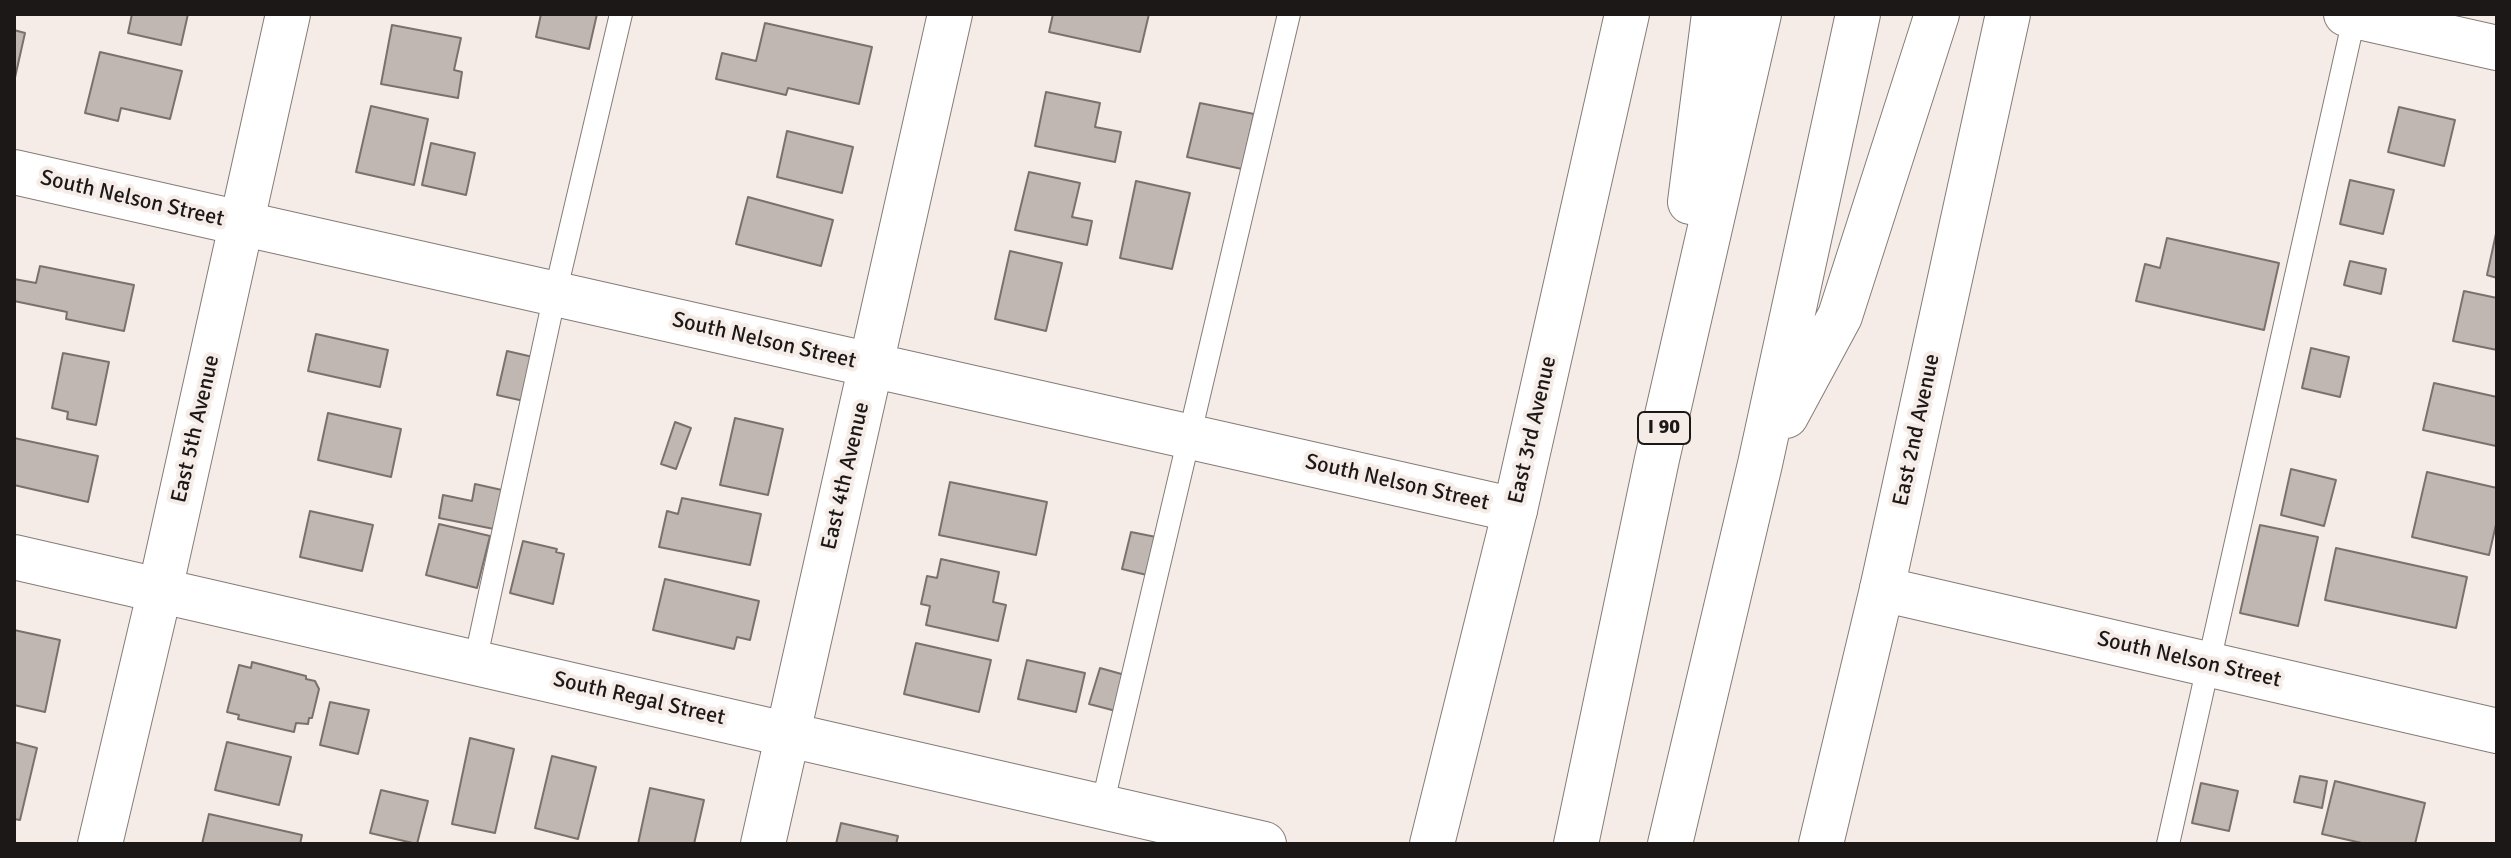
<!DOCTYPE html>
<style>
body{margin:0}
#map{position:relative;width:2511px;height:858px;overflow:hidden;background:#f6ece7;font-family:Signika,sans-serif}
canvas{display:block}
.frame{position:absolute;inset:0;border:16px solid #1c1817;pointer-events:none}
</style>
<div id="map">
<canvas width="2511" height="858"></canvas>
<div class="frame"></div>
</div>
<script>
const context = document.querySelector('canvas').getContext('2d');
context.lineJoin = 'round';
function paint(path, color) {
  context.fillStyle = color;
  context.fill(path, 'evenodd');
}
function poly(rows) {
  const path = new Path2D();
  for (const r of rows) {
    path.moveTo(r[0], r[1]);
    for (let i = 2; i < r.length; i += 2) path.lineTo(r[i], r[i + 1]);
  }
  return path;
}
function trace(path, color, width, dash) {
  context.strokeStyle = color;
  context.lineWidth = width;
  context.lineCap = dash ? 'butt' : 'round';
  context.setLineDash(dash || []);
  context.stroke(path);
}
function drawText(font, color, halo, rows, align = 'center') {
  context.font = font + ' Signika,sans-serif';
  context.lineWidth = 8;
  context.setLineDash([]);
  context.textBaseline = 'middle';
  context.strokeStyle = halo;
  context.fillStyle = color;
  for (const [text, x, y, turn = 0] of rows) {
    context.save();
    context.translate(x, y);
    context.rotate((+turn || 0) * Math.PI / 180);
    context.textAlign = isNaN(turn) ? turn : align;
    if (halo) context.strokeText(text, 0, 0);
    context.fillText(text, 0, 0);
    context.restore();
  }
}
const building = poly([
 [132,14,188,14,181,45,128,33,132,14],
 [541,14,597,14,589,49,536,37,541,14],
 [1053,14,1149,14,1140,52,1049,32,1053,14],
 [765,23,872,47,859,104,788,88,786,95,716,79,722,53,756,61,765,23],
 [392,25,461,38,454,70,462,72,458,98,381,84,392,25],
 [14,30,25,33,14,82,14,30],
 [100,52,182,71,170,119,121,108,118,121,85,113,100,52],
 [1046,92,1100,103,1095,127,1121,132,1115,162,1035,146,1046,92],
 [1200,103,1254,114,1242,169,1187,157,1200,103],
 [371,106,428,119,414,185,356,172,371,106],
 [2399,107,2455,120,2444,166,2388,152,2399,107],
 [787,131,853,147,842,193,777,177,787,131],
 [431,143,475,153,466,195,422,185,431,143],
 [1029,172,1080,183,1072,217,1092,221,1087,245,1015,230,1029,172],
 [2350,180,2394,190,2383,234,2340,224,2350,180],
 [1136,181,1190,193,1172,269,1120,258,1136,181],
 [748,197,833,220,821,266,736,244,748,197],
 [2497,229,2497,278,2487,275,2497,229],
 [2167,238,2279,263,2264,330,2136,301,2145,264,2160,268,2167,238],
 [1010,251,1062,263,1046,331,995,319,1010,251],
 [2350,261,2386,269,2381,294,2344,285,2350,261],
 [40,266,134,285,124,331,66,319,67,312,14,301,14,279,36,283,40,266],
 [2464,291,2497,298,2497,350,2453,341,2464,291],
 [316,334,388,350,380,387,308,371,316,334],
 [2311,348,2349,357,2340,397,2302,388,2311,348],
 [507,351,533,357,524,401,497,395,507,351],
 [63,353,109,362,96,425,67,419,68,412,52,408,63,353],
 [2434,383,2497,397,2496,446,2423,430,2434,383],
 [328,413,401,429,391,477,318,460,328,413],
 [735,418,783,429,768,495,720,485,735,418],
 [675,422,691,428,676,469,661,464,675,422],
 [14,438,98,456,88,502,14,485,14,438],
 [2291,469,2336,480,2324,526,2281,515,2291,469],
 [2427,472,2497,488,2497,520,2489,555,2412,537,2427,472],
 [950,482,1047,502,1036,555,939,535,950,482],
 [475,484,502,490,494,529,439,518,443,495,472,501,475,484],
 [682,498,761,514,750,565,659,547,667,511,678,514,682,498],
 [310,511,373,525,362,571,300,557,310,511],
 [439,524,490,536,477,588,426,575,439,524],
 [2260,525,2318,537,2298,626,2240,613,2260,525],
 [1131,532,1161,538,1151,576,1122,569,1131,532],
 [523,541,557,549,556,552,564,554,553,604,510,593,523,541],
 [2336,548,2467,577,2456,628,2325,600,2336,548],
 [941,559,999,572,993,602,1006,605,998,641,926,625,930,606,921,604,927,576,937,578,941,559],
 [665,579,759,601,750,640,737,637,734,649,653,630,665,579],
 [14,630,60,640,45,712,14,705,14,630],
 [916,643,991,660,979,712,904,694,916,643],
 [1027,660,1085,673,1076,712,1018,699,1027,660],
 [252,662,306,676,306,679,315,681,319,689,312,718,309,718,308,724,296,723,294,732,238,719,239,715,227,712,239,665,251,668,252,662],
 [1100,668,1125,675,1116,711,1089,704,1100,668],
 [330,702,369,710,358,754,320,745,330,702],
 [470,738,514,749,495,833,452,824,470,738],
 [14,742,37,748,20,820,14,819,14,742],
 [227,742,291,757,279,805,215,790,227,742],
 [552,756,596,767,578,839,535,828,552,756],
 [2300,776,2327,781,2322,808,2294,802,2300,776],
 [2335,781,2425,803,2415,844,2366,844,2322,834,2335,781],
 [2201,783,2238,791,2229,831,2192,823,2201,783],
 [650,788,704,800,694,844,638,844,650,788],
 [381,790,428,801,417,844,370,833,381,790],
 [209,814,302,835,300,844,202,844,209,814],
 [841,823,898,836,896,844,836,844,841,823]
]);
const service = poly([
 [475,662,555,294,621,14],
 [1102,806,1289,14],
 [2168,844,2355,14]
]);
const minor = poly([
 [2346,14,2497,48],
 [14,172,1515,510],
 [14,557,1264,844],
 [1882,589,2497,731],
 [763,844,950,14]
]);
const tertiary = poly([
 [100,844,160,590,288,14],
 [1432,844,1515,510,1627,14],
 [1821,844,1882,589,2008,14]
]);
const motorway = poly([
 [1690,202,1714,14],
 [1786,416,1840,316,1937,14],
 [1576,844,1657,459,1759,14],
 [1670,844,1760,464,1858,14]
]);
const shields = [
 [1664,428,52]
];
const shieldNames = [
 ["I 90",1664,428]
];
const streetNames = [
 ["South Nelson Street",132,199,13],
 ["South Nelson Street",764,341,13],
 ["East 5th Avenue",196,429,-77],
 ["East 3rd Avenue",1533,430,-77],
 ["East 2nd Avenue",1917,430,-78],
 ["East 4th Avenue",846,476,-77],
 ["South Nelson Street",1397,483,13],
 ["South Nelson Street",2189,660,13],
 ["South Regal Street",639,699,13]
];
paint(building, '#c0b6b2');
trace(building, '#7a716d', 2);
trace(service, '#857c78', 24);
trace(minor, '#857c78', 46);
trace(tertiary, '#857c78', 46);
trace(motorway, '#857c78', 46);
trace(service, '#fff', 22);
trace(minor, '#fff', 44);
trace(tertiary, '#fff', 44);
trace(motorway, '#fff', 44);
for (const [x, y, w] of shields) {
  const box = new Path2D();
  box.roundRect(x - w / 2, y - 16, w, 32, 6);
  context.fillStyle = '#f6ece7';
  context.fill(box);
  trace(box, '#1c1817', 2);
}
drawText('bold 20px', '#1c1817', null, shieldNames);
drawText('22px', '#1c1817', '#f6ece7', streetNames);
</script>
